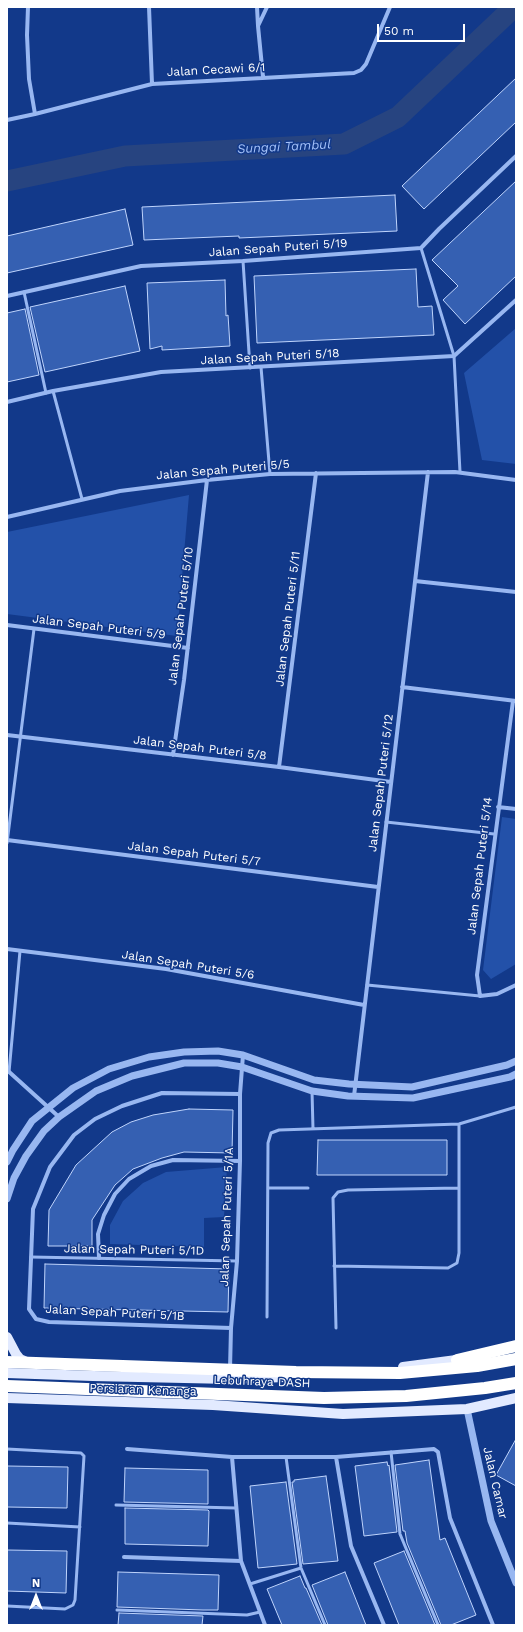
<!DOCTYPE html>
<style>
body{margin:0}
#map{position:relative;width:523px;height:1632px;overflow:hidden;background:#12398a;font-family:"Work Sans",sans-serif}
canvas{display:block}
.frame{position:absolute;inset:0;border:8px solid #fff;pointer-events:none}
.north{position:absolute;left:16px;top:1576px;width:40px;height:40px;-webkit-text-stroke:3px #12398a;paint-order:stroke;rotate:0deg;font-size:11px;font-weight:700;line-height:16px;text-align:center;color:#fff}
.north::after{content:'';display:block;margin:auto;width:14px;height:18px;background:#fff;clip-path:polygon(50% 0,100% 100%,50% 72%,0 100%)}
.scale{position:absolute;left:377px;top:24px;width:88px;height:18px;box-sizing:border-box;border:2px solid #fff;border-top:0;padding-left:5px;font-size:12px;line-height:14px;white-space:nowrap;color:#fff;-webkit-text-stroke:3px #12398a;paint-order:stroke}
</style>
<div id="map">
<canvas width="523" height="1632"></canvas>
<div class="frame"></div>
<div class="north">N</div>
<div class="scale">50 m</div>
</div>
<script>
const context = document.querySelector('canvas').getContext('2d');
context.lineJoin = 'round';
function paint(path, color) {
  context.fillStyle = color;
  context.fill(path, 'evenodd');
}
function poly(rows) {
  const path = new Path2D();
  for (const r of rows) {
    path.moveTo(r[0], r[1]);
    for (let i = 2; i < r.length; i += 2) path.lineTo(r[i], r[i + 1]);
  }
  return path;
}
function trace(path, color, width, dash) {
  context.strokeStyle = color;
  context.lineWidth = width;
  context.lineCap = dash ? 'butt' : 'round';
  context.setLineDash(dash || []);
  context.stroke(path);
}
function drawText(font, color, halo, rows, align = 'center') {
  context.font = font + ' "Work Sans",sans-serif';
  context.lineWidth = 3;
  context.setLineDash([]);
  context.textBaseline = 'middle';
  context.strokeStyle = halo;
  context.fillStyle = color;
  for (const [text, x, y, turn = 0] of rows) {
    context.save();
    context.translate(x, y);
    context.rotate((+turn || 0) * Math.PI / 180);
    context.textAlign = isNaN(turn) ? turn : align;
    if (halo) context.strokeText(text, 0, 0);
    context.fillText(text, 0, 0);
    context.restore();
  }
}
const green = poly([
 [516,328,516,464,482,460,464,373],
 [189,495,177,636,7,614,7,532],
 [502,817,516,819,516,964,491,979,483,970],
 [227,1167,224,1217,204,1218,204,1247,110,1244,110,1225,123,1201,143,1183,166,1172]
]);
const river = poly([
 [7,181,125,156,344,144,398,117,514,7]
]);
const building = poly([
 [516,78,516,122,424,209,402,186,516,78],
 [516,181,516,276,465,324,443,300,458,286,432,260,516,181],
 [395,195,397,231,239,238,239,236,144,240,142,207,395,195],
 [125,209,133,245,7,273,7,236,125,209],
 [416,269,418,307,432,306,434,335,257,343,254,276,416,269],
 [225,280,226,316,228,315,230,346,162,350,162,346,150,349,147,283,225,280],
 [125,286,140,351,45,372,30,307,125,286],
 [25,309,39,375,7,382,7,313,25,309],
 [189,1109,233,1110,232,1153,184,1152,162,1158,133,1169,115,1185,92,1220,92,1246,48,1246,49,1210,76,1165,112,1132,131,1122,153,1115,189,1109],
 [318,1140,447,1140,447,1175,317,1175,318,1140],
 [45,1264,229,1269,228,1312,44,1308,45,1264],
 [516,1439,516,1486,496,1475,516,1439],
 [429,1460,440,1540,445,1538,476,1615,451,1625,441,1625,407,1543,405,1531,403,1531,395,1465,429,1460],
 [387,1462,388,1466,389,1465,397,1532,364,1536,355,1466,387,1462],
 [7,1466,68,1467,67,1508,7,1507,7,1466],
 [125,1468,208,1470,208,1504,124,1502,125,1468],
 [326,1476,338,1561,303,1564,292,1482,294,1482,294,1480,326,1476],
 [286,1482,297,1564,258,1568,250,1486,286,1482],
 [125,1508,208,1510,209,1511,208,1546,125,1544,125,1508],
 [7,1550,67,1551,66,1593,7,1591,7,1550],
 [404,1551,435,1625,399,1625,374,1563,404,1551],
 [118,1572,219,1575,218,1610,203,1610,117,1607,118,1572],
 [345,1572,366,1625,328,1625,312,1585,345,1572],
 [300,1576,305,1588,306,1588,322,1625,282,1625,267,1589,300,1576],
 [119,1613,203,1616,202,1625,118,1625,119,1613]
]);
const service = poly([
 [421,248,454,356,460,472],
 [243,261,250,368],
 [24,292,46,393],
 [261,367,270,474],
 [53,391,82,499],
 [386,822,494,834],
 [7,843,34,629],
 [367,985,480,996],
 [9,1072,20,951],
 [312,1091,313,1129],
 [268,1188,308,1188],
 [31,1257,237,1261],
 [334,1266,448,1268,457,1263,459,1253,459,1124],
 [267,1317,268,1143,271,1133,279,1130,459,1124,516,1107],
 [336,1328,333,1198,338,1192,348,1190,458,1188],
 [7,1449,81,1453,84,1456,75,1600,73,1605,65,1609,7,1606],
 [391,1452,400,1534,438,1625],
 [286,1457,301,1568,325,1625],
 [116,1505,236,1508],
 [7,1523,80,1527],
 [250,1584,301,1568],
 [117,1610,247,1615,260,1612]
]);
const minor = poly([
 [28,7,27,35,29,79,35,114],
 [149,7,152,84],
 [257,7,258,26,267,7],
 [258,26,263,77],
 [7,120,35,114,152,84,354,73,361,70,366,64,390,7],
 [7,296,141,266,243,261,421,248,439,229,516,156],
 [7,402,53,391,161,372,454,356,516,300],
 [7,517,120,491,207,480,270,474,455,472,516,480],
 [415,581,516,592],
 [7,625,188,648],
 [402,687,516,701],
 [513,701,477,975,480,996,497,994,516,985],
 [7,735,279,767,391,782],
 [173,755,184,680,207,480],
 [279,767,316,473],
 [498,807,516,809],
 [7,840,378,887],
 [7,949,166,969,364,1005],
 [7,1070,59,1117],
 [354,1096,428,472],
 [99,1258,98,1234,104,1215,115,1194,129,1179,151,1166,173,1160,240,1161],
 [231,1328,49,1322,36,1319,29,1309,33,1209,50,1167,74,1135,95,1119,122,1106,162,1093,240,1094],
 [230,1369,231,1328,237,1261,240,1161,240,1094,243,1055],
 [127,1449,232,1457,336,1457,434,1449,438,1452,450,1518,493,1625],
 [232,1457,241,1561,265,1625],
 [336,1457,351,1546,384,1625],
 [124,1557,241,1561]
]);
const tertiary = poly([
 [7,1162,13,1150,32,1121,73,1088,109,1069,149,1057,184,1052,218,1051,243,1055,314,1080,349,1084,412,1087,507,1065,516,1061],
 [7,1199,14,1178,26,1156,44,1131,59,1117,96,1091,132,1076,184,1063,218,1063,242,1067,312,1091,348,1096,413,1098,510,1077,516,1074],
 [467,1409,491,1521,516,1583]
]);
const primary = poly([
 [7,1337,16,1354,20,1359,29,1363],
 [403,1367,464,1359],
 [7,1373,93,1376,230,1379,286,1377],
 [7,1398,213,1405,343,1414,467,1409,516,1398]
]);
const motorway = poly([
 [457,1360,516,1346]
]);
const motorwayBridge = poly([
 [7,1362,296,1372,400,1373,477,1366,516,1359],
 [7,1386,324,1398,406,1396,485,1388,516,1383]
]);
const streetNames = [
 ["Jalan Cecawi 6/1",216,70,-3],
 ["Jalan Sepah Puteri 5/19",278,248,-4],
 ["Jalan Sepah Puteri 5/18",270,357,-3],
 ["Jalan Sepah Puteri 5/5",223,470,-5],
 ["Jalan Sepah Puteri 5/10",181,616,-83],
 ["Jalan Sepah Puteri 5/11",288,619,-83],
 ["Jalan Sepah Puteri 5/9",99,627,7],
 ["Jalan Sepah Puteri 5/8",200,748,7],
 ["Jalan Sepah Puteri 5/12",381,783,-83],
 ["Jalan Sepah Puteri 5/7",194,854,7],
 ["Jalan Sepah Puteri 5/14",480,866,-83],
 ["Jalan Sepah Puteri 5/6",188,965,9],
 ["Jalan Sepah Puteri 5/1A",227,1217,-88],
 ["Jalan Sepah Puteri 5/1D",134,1250,1],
 ["Jalan Sepah Puteri 5/1B",115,1313,3],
 ["Lebuhraya DASH",262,1382,2],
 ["Persiaran Kenanga",143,1390,2],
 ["Jalan Camar",495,1483,77]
];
const waterNames = [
 ["Sungai Tambul",284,147,-3]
];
paint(green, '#2351a9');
trace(river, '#274480', 21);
paint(building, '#3560b2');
trace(building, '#bfd4fc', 1);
trace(service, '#98b7f1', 3);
trace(minor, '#98b7f1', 4);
trace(tertiary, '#98b7f1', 7);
trace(primary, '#e2eaff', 10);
trace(motorway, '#fff', 12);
trace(motorwayBridge, '#fff', 12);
drawText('12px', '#fff', '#12398a', streetNames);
drawText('italic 13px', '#a4c1f8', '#12398a', waterNames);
</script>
